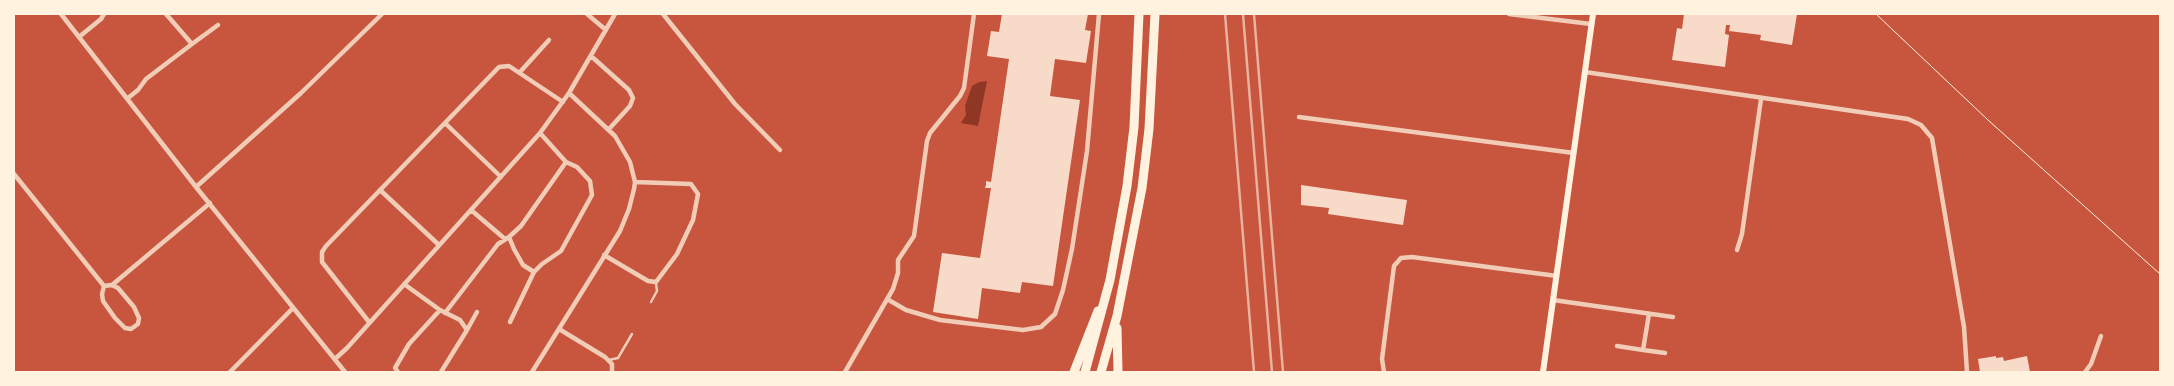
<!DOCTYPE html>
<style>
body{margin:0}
#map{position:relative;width:2174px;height:386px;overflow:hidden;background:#c8553d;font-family:Barlow,sans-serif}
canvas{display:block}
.frame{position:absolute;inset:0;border:15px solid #fff3e0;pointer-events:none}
</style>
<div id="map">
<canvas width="2174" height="386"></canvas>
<div class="frame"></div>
</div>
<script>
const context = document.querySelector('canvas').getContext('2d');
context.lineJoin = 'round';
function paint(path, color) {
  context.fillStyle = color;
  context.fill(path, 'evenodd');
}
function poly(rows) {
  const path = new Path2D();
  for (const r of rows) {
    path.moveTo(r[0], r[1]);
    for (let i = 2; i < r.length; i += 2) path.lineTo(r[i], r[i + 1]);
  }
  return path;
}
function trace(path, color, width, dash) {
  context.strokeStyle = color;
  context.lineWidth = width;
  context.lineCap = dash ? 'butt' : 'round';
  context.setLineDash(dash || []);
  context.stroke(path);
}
const water = poly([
 [987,81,978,126,961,123,966,115,965,106,972,86,979,82]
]);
const building = poly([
 [1002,14,1088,14,1085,30,1091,31,1086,63,1055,59,1050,96,1080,100,1053,286,1022,282,1020,293,982,288,978,319,933,312,942,253,980,258,991,188,985,188,986,185,986,181,991,182,1009,59,987,56,991,31,999,32],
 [1684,14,1797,14,1792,45,1760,40,1761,35,1729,31,1730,25,1726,25,1725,34,1729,35,1725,67,1672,60,1677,28,1682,29],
 [1301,185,1407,200,1403,225,1328,214,1329,208,1301,205],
 [1996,356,1996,358,2003,357,2004,361,2027,356,2030,372,1980,372,1978,359]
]);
const path = poly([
 [1876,14,1988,120,2160,274]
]);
const service = poly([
 [651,302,657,291,656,283],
 [609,360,618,358,632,334]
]);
const minor = poly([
 [61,14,196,187,345,372],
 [587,14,606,30],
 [663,14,735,104,780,150],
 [1509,14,1591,24],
 [79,37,101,19,104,14],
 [192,44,218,25],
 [591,56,629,90,633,98,630,106,609,129],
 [520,72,549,40],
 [1585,72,1908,119,1921,125,1932,138,1964,327,1967,372],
 [128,98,138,90,146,79,192,44,166,14],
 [1299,117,1574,153],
 [445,123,501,177],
 [540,133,566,162],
 [14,174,104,286],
 [196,187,301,93,382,14],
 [380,190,439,245],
 [471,210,505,239],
 [509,237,514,249,523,265,534,272],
 [1737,250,1742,234,1761,99],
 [604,255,648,281,656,282,677,254,693,220,698,194,691,184,635,182],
 [404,284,440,310,460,320,467,330,441,372],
 [112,285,210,203],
 [112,285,118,288,134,307,139,318,138,324,131,329,125,328,115,318,103,301,102,294,104,286,112,285],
 [887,299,906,310,940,320,1023,330,1041,327,1055,314,1063,290,1072,249,1087,151,1099,14],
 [1553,300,1673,317],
 [445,313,498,244,509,237,521,226,566,162,577,167,590,181,592,195,561,251,542,264,534,272,510,322],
 [1649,314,1643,350,1665,353],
 [369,322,322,262,322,252,326,246,499,67,509,66,563,102],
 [559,329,605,357,612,364,612,372],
 [467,330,477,312],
 [1617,346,1643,350],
 [335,359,347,348,540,133,569,93,615,14],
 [230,372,293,308],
 [398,372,395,368,409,344,440,310],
 [532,372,620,231,629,209,634,189,635,182,630,162,615,136,569,93],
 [845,372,893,289,898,273,898,260,914,236,927,141,930,133,960,96,964,88,974,14],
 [1384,372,1382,359,1394,266,1401,258,1412,257,1557,276],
 [2085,372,2091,364,2101,336]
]);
const secondary = poly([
 [1543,372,1593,14]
]);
const motorway = poly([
 [1117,328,1118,372],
 [1074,372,1098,311],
 [1085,372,1110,280,1127,186,1134,127,1139,14],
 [1101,372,1117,316,1142,188,1149,129,1155,14]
]);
const rail = poly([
 [1225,14,1254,372],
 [1243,14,1272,372],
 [1254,14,1283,372]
]);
paint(water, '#8f3625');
paint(building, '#f7dbc8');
trace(path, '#fff3e0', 1);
trace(service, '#f1ccb7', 2.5);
trace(minor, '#f1ccb7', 4.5);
trace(secondary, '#fff3e0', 6);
trace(motorway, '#fff3e0', 9);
trace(rail, '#e9b49f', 2.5);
</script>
